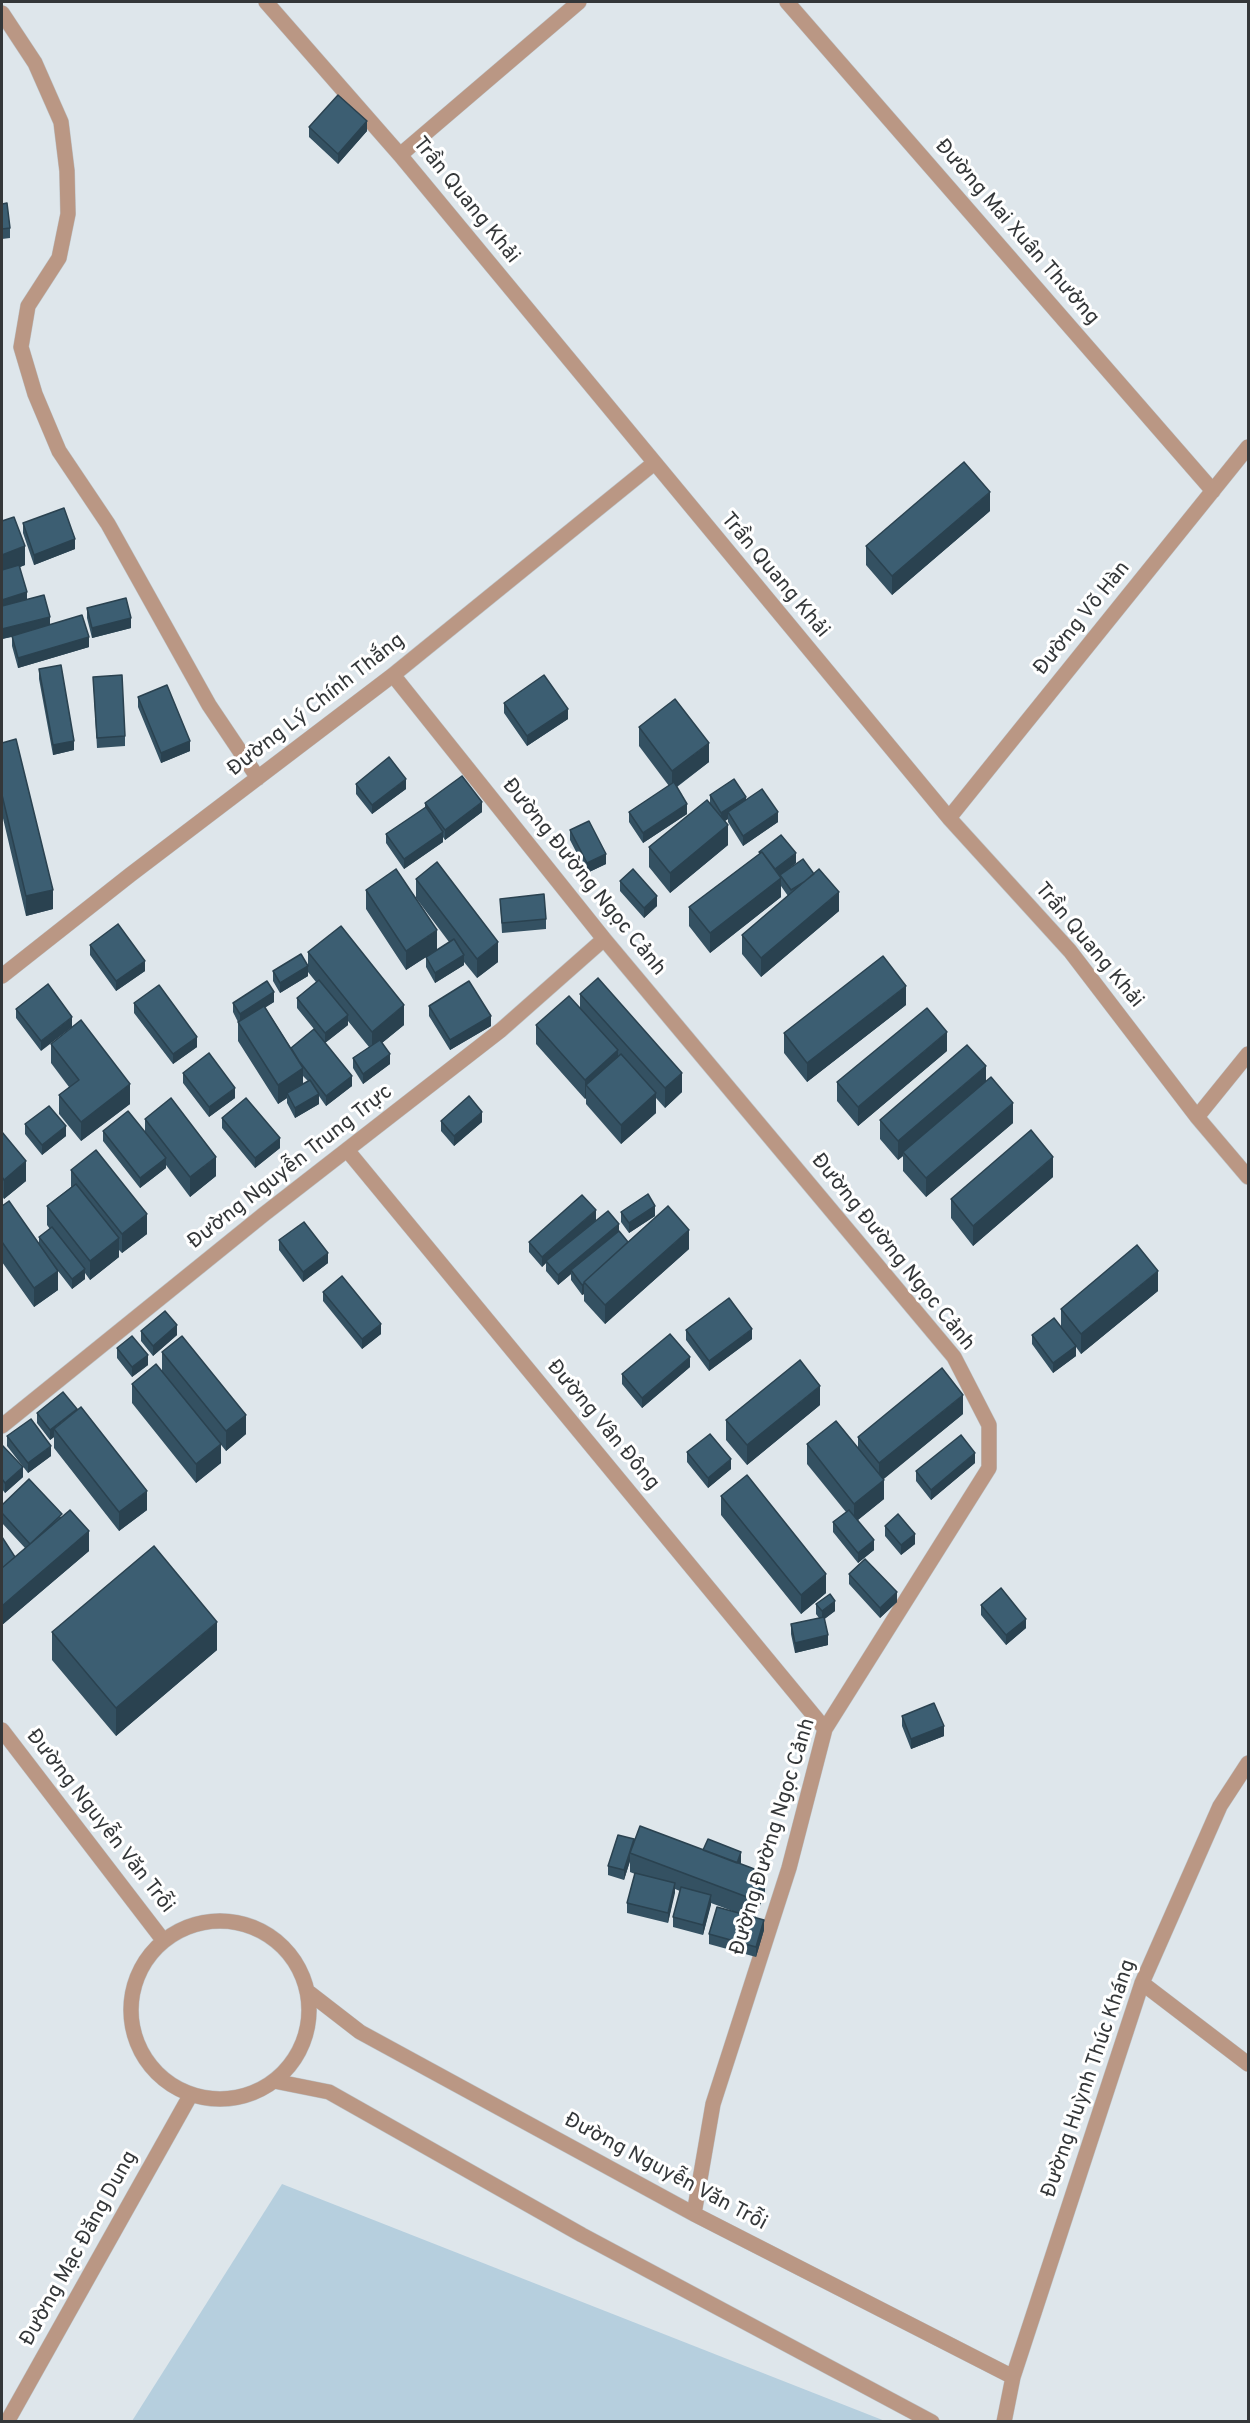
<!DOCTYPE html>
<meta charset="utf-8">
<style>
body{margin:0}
#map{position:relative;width:1250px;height:2423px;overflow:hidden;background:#dee6eb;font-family:Overpass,sans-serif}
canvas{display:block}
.frame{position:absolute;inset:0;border:3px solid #343739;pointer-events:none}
</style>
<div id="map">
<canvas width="1250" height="2423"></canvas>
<div class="frame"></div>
</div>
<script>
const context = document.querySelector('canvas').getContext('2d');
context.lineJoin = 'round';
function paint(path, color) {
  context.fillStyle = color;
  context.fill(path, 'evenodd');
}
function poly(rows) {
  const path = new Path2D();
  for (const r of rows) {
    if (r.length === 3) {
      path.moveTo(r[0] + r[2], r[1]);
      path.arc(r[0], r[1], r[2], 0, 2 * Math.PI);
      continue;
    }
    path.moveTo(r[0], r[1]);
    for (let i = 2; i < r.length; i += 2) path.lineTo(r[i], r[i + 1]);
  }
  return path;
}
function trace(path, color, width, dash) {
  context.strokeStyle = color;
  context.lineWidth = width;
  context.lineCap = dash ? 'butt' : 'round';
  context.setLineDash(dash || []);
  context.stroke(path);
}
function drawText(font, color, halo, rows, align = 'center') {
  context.font = font + ' Overpass,sans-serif';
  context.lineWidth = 6;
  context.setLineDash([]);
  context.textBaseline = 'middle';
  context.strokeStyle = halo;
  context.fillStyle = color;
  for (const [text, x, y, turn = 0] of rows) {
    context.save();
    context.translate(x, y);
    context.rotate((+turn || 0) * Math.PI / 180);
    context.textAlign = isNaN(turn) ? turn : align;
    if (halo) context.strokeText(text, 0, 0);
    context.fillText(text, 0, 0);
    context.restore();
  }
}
const green = poly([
 [282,2184,885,2421,132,2421]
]);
const minor = poly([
 [266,2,400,155,949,818,1070,951,1197,1117,1248,1177],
 [787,2,1213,491],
 [2,13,35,63,61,122,67,171,68,214,59,258,28,306,21,347,35,394,59,451,108,524,209,705,258,778],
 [400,155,579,2],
 [393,675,604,939,954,1357,989,1425,989,1468,825,1729,789,1868,713,2104,694,2214],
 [949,818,1248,447],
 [2,976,130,875,393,675,653,464],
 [1197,1117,1248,1054],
 [347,1150,825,1729],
 [2,1426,263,1215,501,1030,604,939],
 [2,1730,163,1940],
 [220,2010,89],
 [1142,1983,1248,2064],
 [307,1991,360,2032,694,2214,1013,2377],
 [274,2081,329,2092,582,2235,932,2422],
 [7,2422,190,2096],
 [1004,2422,1013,2377,1142,1983,1220,1806,1248,1763]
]);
const wall = poly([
 [309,127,367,131,338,164,309,137],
 [2,204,10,228,10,238,2,239],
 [990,511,892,595,866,565,866,546],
 [2,521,25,565,20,567,27,599,50,625,89,647,18,668,12,646,12,637,2,639],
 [23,523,75,549,34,565,23,533],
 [87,608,131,628,92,638,87,618],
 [39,669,74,750,53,755,39,679],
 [93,677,125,736,125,746,97,748],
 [138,697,190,751,161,763,138,707],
 [504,703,568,719,527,746,504,713],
 [639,727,709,762,677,787,687,814,643,843,629,822,629,812,669,786,639,746],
 [2,743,53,909,26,916,2,814],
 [356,784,406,789,372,814,356,794],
 [710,795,746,800,778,822,743,846,728,822,728,819,725,821,728,845,670,893,649,867,649,847,710,803],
 [425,803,482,812,445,840,443,837,443,842,404,869,386,843,386,834,425,808],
 [570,830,606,864,587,873,570,840],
 [759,852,796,863,785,872,839,911,761,977,742,954,742,935,788,896,781,886,781,897,710,953,689,926,689,907,759,854],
 [416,879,498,962,477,978,464,962,464,965,435,983,426,967,426,957,406,970,366,909,366,890,437,950,449,942,416,898],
 [620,881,657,906,644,918,620,891],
 [500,899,546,919,546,929,502,933],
 [90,945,145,971,116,991,90,955],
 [308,952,404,1025,382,1043,390,1064,363,1084,353,1068,353,1058,369,1047,348,1021,348,1025,325,1043,352,1086,326,1106,319,1096,319,1104,295,1118,287,1103,287,1098,278,1104,238,1041,238,1022,233,1012,233,1003,274,1002,265,1007,291,1048,314,1029,297,1008,297,998,316,982,308,972,308,976,280,993,273,981,273,971,308,965],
 [303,1076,308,1081,303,1084],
 [48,984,41,1051,16,1018,16,1009],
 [580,994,682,1092,665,1108,656,1098,656,1113,621,1144,586,1104,586,1098,585,1099,536,1044,536,1025,580,1008],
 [134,1003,197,1047,173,1064,134,1013],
 [906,1005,807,1082,784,1053,784,1033],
 [429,1006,491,1026,450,1050,429,1016],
 [51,1044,130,1104,81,1141,59,1114,59,1095,69,1087,51,1063],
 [947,1051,858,1126,837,1101,837,1082],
 [183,1073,235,1098,209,1117,183,1083],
 [986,1082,1013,1123,926,1197,903,1171,903,1156,898,1160,880,1139,880,1120],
 [222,1118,280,1148,255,1168,222,1128],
 [145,1119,216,1176,190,1197,166,1165,166,1168,140,1188,103,1141,103,1131,145,1132],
 [441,1121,482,1122,454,1146,441,1131],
 [25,1124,66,1136,42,1155,25,1134],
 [2,1132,26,1181,4,1199,2,1196],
 [71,1170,147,1234,122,1253,119,1250,119,1257,90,1280,85,1273,85,1279,72,1289,58,1271,58,1290,34,1307,2,1262,2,1206,39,1243,39,1237,50,1229,47,1225,47,1206,71,1187],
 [1053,1177,973,1246,951,1218,951,1199],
 [621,1212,655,1216,629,1233,621,1222],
 [596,1220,619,1232,628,1242,689,1249,605,1324,584,1301,584,1294,582,1295,571,1280,571,1274,558,1285,546,1271,546,1263,542,1267,529,1252,529,1242],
 [279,1240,328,1263,303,1282,279,1250],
 [1158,1291,1081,1354,1076,1347,1076,1356,1053,1373,1032,1344,1032,1335,1061,1327,1061,1309],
 [323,1292,381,1334,362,1349,323,1301],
 [686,1330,752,1339,709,1371,686,1340],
 [141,1331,177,1335,153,1356,141,1341],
 [117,1348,148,1365,132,1377,117,1358],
 [162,1352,246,1434,226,1451,209,1430,221,1463,196,1483,132,1403,132,1384,162,1371],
 [690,1367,642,1408,622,1384,622,1374],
 [820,1405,747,1465,726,1440,726,1420],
 [37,1413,147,1510,119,1531,54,1448,54,1437,50,1440,37,1423],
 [963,1414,883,1479,884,1499,858,1520,874,1550,858,1563,833,1532,833,1522,846,1512,807,1464,807,1444,858,1447,858,1437],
 [7,1436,51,1456,28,1473,7,1446],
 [2,1446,23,1477,5,1493,2,1489],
 [687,1452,731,1469,708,1488,687,1462],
 [975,1463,931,1500,916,1481,916,1471],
 [721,1496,826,1593,801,1614,721,1515],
 [2,1505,62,1517,89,1551,2,1625,2,1537,15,1557,25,1548,2,1523],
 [885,1526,915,1544,901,1555,885,1536],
 [849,1574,897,1602,880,1618,849,1584],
 [816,1604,835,1611,824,1619,828,1645,795,1653,791,1634,791,1624,819,1618,816,1614],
 [981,1605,1026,1628,1006,1645,981,1615],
 [52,1632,217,1650,116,1736,52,1660],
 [902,1716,944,1736,911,1749,902,1726],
 [634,1843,703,1850,741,1862,741,1864,765,1893,755,1918,764,1930,756,1957,709,1944,709,1934,735,1912,711,1903,703,1935,673,1927,673,1917,680,1891,675,1889,668,1923,627,1913,627,1903,635,1874,630,1872,630,1861,624,1880,608,1875,608,1866]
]);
const shadedWall = poly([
 [367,121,367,131,338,164,338,154],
 [990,492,990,511,892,595,892,576],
 [75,539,75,549,34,565,34,555],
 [25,546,25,565,2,574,2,555],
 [27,592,27,602,2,610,2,600],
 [50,617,50,627,2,639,2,629],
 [131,618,131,628,92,638,92,628],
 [89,637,89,647,18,668,18,658],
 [568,709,568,719,527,746,527,736],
 [74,741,74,750,53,755,53,745],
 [190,741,190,751,161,763,161,753],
 [709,743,709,762,672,790,672,771],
 [406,779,406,789,372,814,372,805],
 [746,797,746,807,728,812,728,819,721,823,721,813],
 [482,802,482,812,445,840,445,830],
 [687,804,687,814,643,843,643,833],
 [778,812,778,822,743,846,743,836],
 [728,825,728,845,670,893,670,873],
 [443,832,443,842,404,869,404,859],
 [796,853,796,863,774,880,774,870],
 [606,854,606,864,587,873,587,863],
 [781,878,781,897,710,953,710,933],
 [53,890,53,909,26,916,26,896],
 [839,892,839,911,761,977,761,958],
 [657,896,657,906,644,918,644,908],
 [437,930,437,950,406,970,406,951],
 [498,942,498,962,477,978,477,959],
 [464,955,464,965,435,983,435,973],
 [145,961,145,971,116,991,116,981],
 [308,966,308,976,280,993,280,983],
 [906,986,906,1005,807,1082,807,1063],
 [274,992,274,1002,240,1024,240,1014],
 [404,1005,404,1025,372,1051,372,1032],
 [348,1015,348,1025,325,1043,325,1033],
 [491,1016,491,1026,450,1050,450,1040],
 [72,1017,72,1027,41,1051,41,1041],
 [947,1032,947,1051,858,1126,858,1107],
 [197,1037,197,1047,173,1064,173,1054],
 [618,1050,618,1070,586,1085,586,1098,585,1099,585,1080],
 [390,1054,390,1064,363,1084,363,1074],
 [986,1066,986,1086,903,1152,903,1156,898,1160,898,1141],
 [303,1068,303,1087,287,1093,287,1098,278,1104,278,1085],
 [682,1073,682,1092,665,1108,665,1088],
 [352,1076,352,1086,326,1106,326,1096],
 [130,1084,130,1104,81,1141,81,1122],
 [235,1088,235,1098,209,1117,209,1107],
 [656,1093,656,1113,621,1144,621,1125],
 [319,1094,319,1104,295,1118,295,1108],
 [1013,1103,1013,1123,926,1197,926,1178],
 [482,1112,482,1122,454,1146,454,1136],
 [66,1126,66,1136,42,1155,42,1145],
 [280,1138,280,1148,255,1168,255,1158],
 [216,1157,216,1176,190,1197,190,1177],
 [1053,1157,1053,1177,973,1246,973,1226],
 [166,1158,166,1168,140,1188,140,1178],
 [26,1161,26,1181,4,1199,4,1180],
 [655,1206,655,1216,629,1233,629,1223],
 [596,1210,596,1220,546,1261,546,1263,542,1267,542,1257],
 [147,1214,147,1234,122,1253,122,1234],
 [619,1224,619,1234,571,1270,571,1274,558,1285,558,1275],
 [689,1230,689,1249,605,1324,605,1305],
 [119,1238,119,1257,90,1280,90,1261],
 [328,1253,328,1263,303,1282,303,1272],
 [85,1269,85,1279,72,1289,72,1279],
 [58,1271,58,1290,34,1307,34,1288],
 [1158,1271,1158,1291,1081,1354,1081,1334],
 [584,1284,584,1294,582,1295,582,1285],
 [381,1324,381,1334,362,1349,362,1339],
 [177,1325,177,1335,153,1356,153,1346],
 [752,1329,752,1339,709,1371,709,1361],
 [1076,1346,1076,1356,1053,1373,1053,1363],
 [148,1355,148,1365,132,1377,132,1367],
 [690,1357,690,1367,642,1408,642,1398],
 [820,1386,820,1405,747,1465,747,1445],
 [963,1395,963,1414,879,1483,879,1463],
 [77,1409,54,1429,54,1437,50,1440,50,1430],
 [246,1415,246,1434,226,1451,226,1431],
 [221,1444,221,1463,196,1483,196,1464],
 [51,1446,51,1456,28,1473,28,1463],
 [975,1453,975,1463,931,1500,931,1490],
 [731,1459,731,1469,708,1488,708,1478],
 [23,1467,23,1477,5,1493,5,1483],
 [884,1480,884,1499,854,1523,854,1504],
 [147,1491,147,1510,119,1531,119,1512],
 [89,1531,89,1551,2,1625,2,1606],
 [915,1534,915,1544,901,1555,901,1545],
 [874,1540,874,1550,858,1563,858,1553],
 [826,1574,826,1593,801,1614,801,1595],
 [897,1592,897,1602,880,1618,880,1608],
 [835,1601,835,1611,822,1621,822,1611],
 [1026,1619,1026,1628,1006,1645,1006,1635],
 [217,1622,217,1650,116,1736,116,1708],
 [828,1635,828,1645,795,1653,795,1643],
 [944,1726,944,1736,911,1749,911,1739],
 [634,1839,634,1849,630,1853,630,1861,624,1880,624,1870],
 [741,1852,741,1862,736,1876,736,1866],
 [765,1873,765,1893,755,1919,755,1900],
 [675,1883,675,1893,668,1923,668,1913],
 [711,1895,711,1905,703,1935,703,1925],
 [764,1920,764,1930,756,1957,756,1947]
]);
const building = poly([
 [338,95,367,121,338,154,309,127,338,95],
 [7,203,10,228,2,229,2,204,7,203],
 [964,462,990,492,892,576,866,546,964,462],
 [64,508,75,539,34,555,23,523,64,508],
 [14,517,25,546,2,555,2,521,14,517],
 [19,565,27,592,2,600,2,570,19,565],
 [44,595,50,617,2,629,2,606,44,595],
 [126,598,131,618,92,628,87,608,126,598],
 [82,615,89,637,18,658,12,636,82,615],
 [61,665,74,741,53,745,39,669,61,665],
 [122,675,125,736,97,738,93,677,122,675],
 [544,675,568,709,527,736,504,703,544,675],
 [167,685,190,741,161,753,138,697,167,685],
 [675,699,709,743,672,771,639,727,675,699],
 [16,739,53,890,26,896,2,795,2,743,16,739],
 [389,757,406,779,372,805,356,784,389,757],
 [462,776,482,802,445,830,425,803,462,776],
 [734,779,746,797,721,813,710,795,734,779],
 [674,782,687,804,643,833,629,812,674,782],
 [762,789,778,812,743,836,728,812,762,789],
 [707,800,728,825,670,873,649,847,707,800],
 [426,807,443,832,404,859,386,834,426,807],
 [589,821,606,854,587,863,570,830,589,821],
 [781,835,796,853,775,869,762,852,760,853,759,852,781,835],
 [762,852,781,878,710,933,689,907,762,852],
 [803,859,814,874,804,882,791,890,780,875,803,859],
 [437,862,498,942,477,959,416,879,437,862],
 [396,869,437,930,406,951,366,890,396,869],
 [633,869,657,896,644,908,620,881,633,869],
 [819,869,839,892,761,958,742,935,819,869],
 [544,894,546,919,502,923,500,899,544,894],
 [118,924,145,961,116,981,90,945,118,924],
 [341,926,404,1005,372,1032,308,952,341,926],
 [454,939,464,955,435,973,426,957,454,939],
 [301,954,308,966,280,983,273,971,301,954],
 [883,956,906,986,807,1063,784,1033,883,956],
 [598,978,682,1073,665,1088,580,994,598,978],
 [319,980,348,1015,325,1033,297,998,319,980],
 [267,981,274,992,240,1014,233,1003,267,981],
 [469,981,491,1016,450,1040,429,1006,469,981],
 [48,984,72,1017,41,1041,16,1009,48,984],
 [159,985,197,1037,173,1054,134,1003,159,985],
 [569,996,618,1050,585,1080,536,1025,569,996],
 [264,1006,303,1068,278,1085,238,1022,264,1006],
 [927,1008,947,1032,858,1107,837,1082,927,1008],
 [81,1020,130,1084,81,1122,59,1095,79,1080,51,1044,81,1020],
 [314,1029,352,1076,326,1096,299,1061,291,1048,314,1029],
 [380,1040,390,1054,363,1074,353,1058,380,1040],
 [967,1045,986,1066,898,1141,880,1120,967,1045],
 [209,1053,235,1088,209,1107,183,1073,209,1053],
 [621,1054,656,1093,621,1125,586,1085,621,1054],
 [991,1077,1013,1103,926,1178,903,1152,991,1077],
 [310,1080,319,1094,295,1108,287,1093,310,1080],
 [469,1096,482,1112,454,1136,441,1121,469,1096],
 [171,1098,216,1157,190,1177,145,1119,171,1098],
 [246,1098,280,1138,255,1158,222,1118,246,1098],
 [49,1106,66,1126,42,1145,25,1124,49,1106],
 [128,1111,166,1158,140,1178,103,1131,128,1111],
 [1031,1130,1053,1157,973,1226,951,1199,1031,1130],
 [2,1132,26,1161,4,1180,2,1177,2,1132],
 [96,1150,147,1214,122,1234,71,1170,96,1150],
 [76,1184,119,1238,90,1261,47,1206,76,1184],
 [648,1194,655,1206,629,1223,621,1212,648,1194],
 [582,1195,596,1210,542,1257,529,1242,582,1195],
 [9,1201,58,1271,34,1288,2,1242,2,1206,9,1201],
 [668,1206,689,1230,605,1305,584,1282,668,1206],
 [608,1211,619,1224,558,1275,546,1261,608,1211],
 [304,1222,328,1253,303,1272,279,1240,304,1222],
 [52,1227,85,1269,72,1279,39,1237,52,1227],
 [619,1231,628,1242,584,1282,584,1284,582,1285,571,1270,619,1231],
 [1137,1245,1158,1271,1081,1334,1061,1309,1137,1245],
 [342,1276,381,1324,362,1339,323,1292,342,1276],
 [729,1298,752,1329,709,1361,686,1330,729,1298],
 [165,1311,177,1325,153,1346,141,1331,165,1311],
 [1054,1318,1076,1346,1053,1363,1032,1335,1054,1318],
 [670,1334,690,1357,642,1398,622,1374,670,1334],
 [132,1336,148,1355,132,1367,117,1348,132,1336],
 [182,1336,246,1415,226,1431,162,1352,182,1336],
 [800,1360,820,1386,747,1445,726,1420,800,1360],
 [156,1364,221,1444,196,1464,132,1384,156,1364],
 [942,1368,963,1395,879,1463,858,1437,942,1368],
 [63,1392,77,1409,50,1430,37,1413,63,1392],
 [81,1407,147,1491,119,1512,54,1429,81,1407],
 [31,1419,51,1446,28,1463,7,1436,31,1419],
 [836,1421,884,1480,854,1504,807,1444,836,1421],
 [710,1434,731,1459,708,1478,687,1452,710,1434],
 [961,1435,975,1453,931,1490,916,1471,961,1435],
 [2,1445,23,1467,5,1483,2,1479,2,1445],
 [747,1475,826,1574,801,1595,721,1496,747,1475],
 [29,1479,62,1514,30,1544,2,1513,2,1505,29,1479],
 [70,1510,89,1531,2,1606,2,1568,70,1510],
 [849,1510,874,1540,858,1553,833,1522,849,1510],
 [898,1514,915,1534,901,1545,885,1526,898,1514],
 [2,1537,15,1557,2,1568,2,1537],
 [154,1546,217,1622,116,1708,52,1632,154,1546],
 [865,1559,897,1592,880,1608,849,1574,865,1559],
 [1001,1588,1026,1619,1006,1635,981,1605,1001,1588],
 [830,1594,835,1601,822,1611,816,1604,830,1594],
 [824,1617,828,1635,795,1643,791,1624,824,1617],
 [934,1703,944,1726,911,1739,902,1716,934,1703],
 [640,1826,765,1873,755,1900,630,1853,640,1826],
 [618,1835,634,1839,624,1870,608,1866,618,1835],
 [708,1839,741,1852,737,1863,703,1850,708,1839],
 [635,1873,675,1883,668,1913,627,1903,635,1873],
 [681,1887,711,1895,703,1925,673,1917,681,1887],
 [717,1907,764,1920,756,1947,709,1934,717,1907]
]);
const streetNames = [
 ["Trần Quang Khải",465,201,51],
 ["Đường Mai Xuân Thưởng",1016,233,49],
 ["Trần Quang Khải",774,576,50],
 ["Đường Võ Hàn",1083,619,-51],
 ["Đường Lý Chính Thắng",317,706,-38],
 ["Đường Đường Ngọc Cảnh",583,878,51],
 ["Trần Quang Khải",1088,946,50],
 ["Đường Nguyễn Trung Trực",291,1168,-38],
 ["Đường Đường Ngọc Cảnh",892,1253,51],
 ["Đường Vân Đông",602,1426,50],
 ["Đường Nguyễn Văn Trỗi",99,1822,52],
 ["Đường Đường Ngọc Cảnh",774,1837,-73],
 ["Đường Huỳnh Thúc Kháng",1090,2079,-71],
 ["Đường Nguyễn Văn Trỗi",665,2173,28],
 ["Đường Mạc Đăng Dung",80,2249,-61]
];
paint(green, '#b6cfde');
trace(minor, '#bcc3c7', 16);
trace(minor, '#ba9784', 15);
paint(wall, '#345162');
paint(shadedWall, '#2a4250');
paint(building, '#3c5e72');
trace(building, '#2a4250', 1.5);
drawText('21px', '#343739', '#fff', streetNames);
</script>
